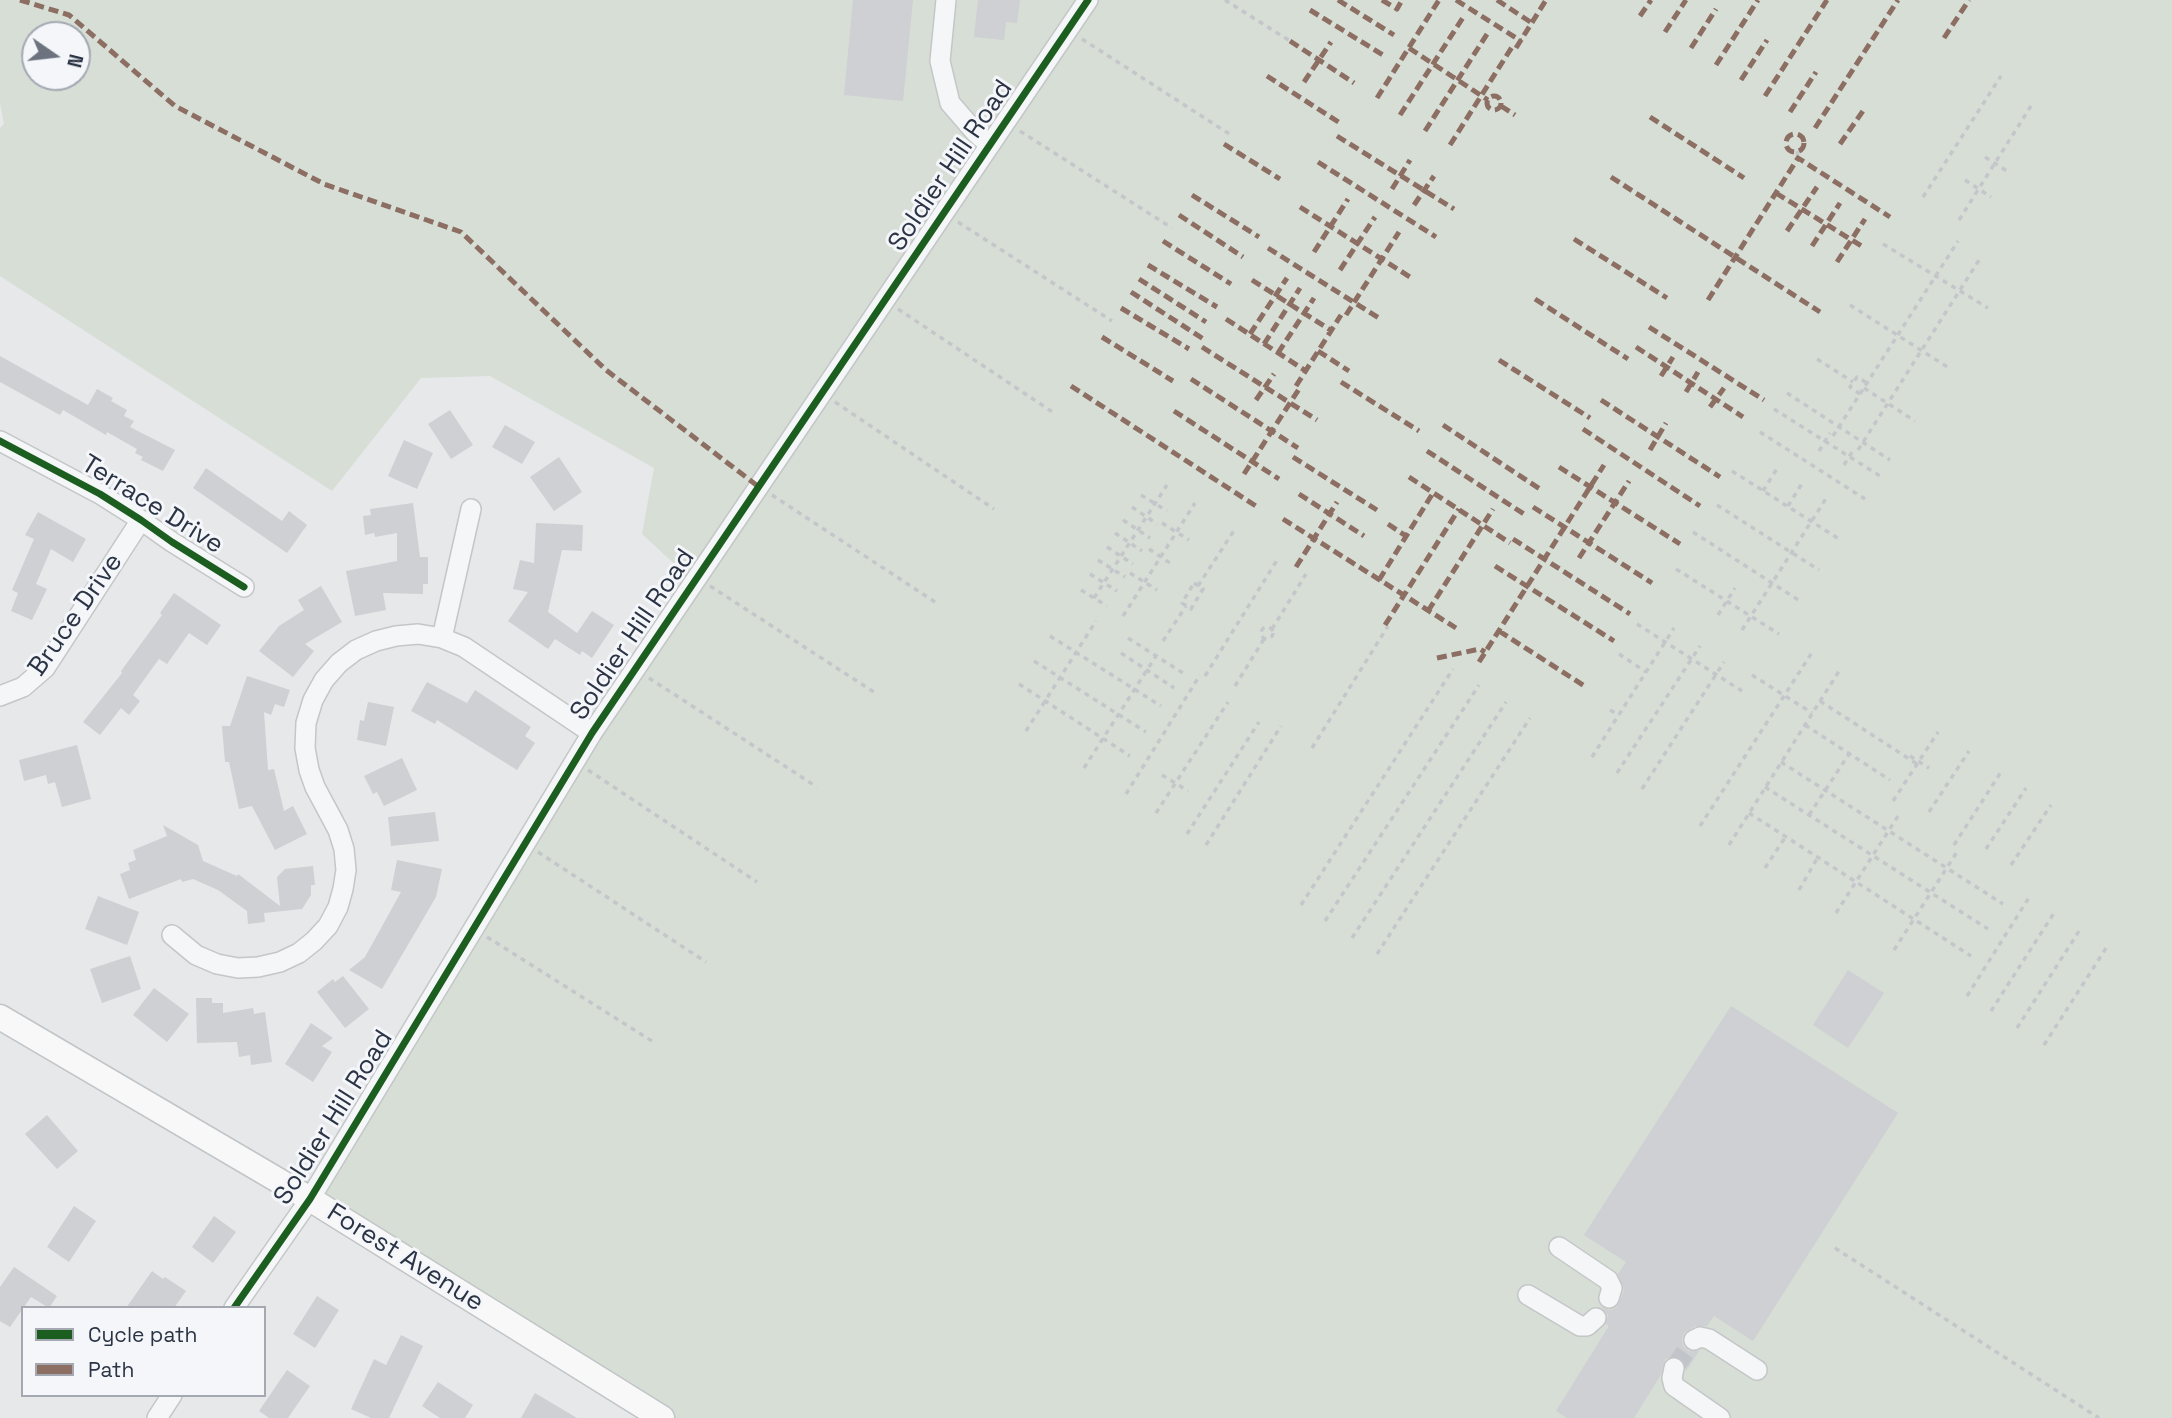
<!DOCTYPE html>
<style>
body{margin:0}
#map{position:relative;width:2172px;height:1418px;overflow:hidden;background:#e6e8ea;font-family:"Space Grotesk",sans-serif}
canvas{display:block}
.legend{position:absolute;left:21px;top:1306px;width:245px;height:91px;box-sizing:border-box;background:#f4f6f9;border:2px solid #a4a8b1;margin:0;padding:9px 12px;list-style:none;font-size:21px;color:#2b3445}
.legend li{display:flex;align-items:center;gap:14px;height:35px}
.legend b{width:35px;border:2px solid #a4a8b1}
.north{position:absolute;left:21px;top:21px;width:70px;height:70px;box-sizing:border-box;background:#f4f6f9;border:2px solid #a4a8b1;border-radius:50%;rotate:104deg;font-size:19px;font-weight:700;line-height:28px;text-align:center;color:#2b3445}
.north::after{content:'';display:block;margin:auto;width:24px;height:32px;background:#6c737f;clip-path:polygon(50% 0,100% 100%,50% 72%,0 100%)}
</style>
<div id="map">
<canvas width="2172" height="1418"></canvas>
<ul class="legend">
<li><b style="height:9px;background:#1b5e20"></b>Cycle path</li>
<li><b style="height:9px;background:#8d6e63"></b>Path</li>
</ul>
<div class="north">N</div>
</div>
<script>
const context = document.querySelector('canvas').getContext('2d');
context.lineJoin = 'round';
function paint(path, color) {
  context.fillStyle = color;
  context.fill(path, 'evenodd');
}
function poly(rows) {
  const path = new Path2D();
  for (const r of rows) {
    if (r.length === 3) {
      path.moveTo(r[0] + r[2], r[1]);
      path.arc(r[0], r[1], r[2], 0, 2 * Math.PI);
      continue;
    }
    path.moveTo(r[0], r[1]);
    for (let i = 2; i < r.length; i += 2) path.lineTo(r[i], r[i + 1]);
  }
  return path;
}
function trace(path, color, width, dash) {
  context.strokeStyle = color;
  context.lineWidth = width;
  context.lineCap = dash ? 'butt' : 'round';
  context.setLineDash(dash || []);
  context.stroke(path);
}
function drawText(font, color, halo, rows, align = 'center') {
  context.font = font + ' "Space Grotesk",sans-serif';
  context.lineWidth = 6;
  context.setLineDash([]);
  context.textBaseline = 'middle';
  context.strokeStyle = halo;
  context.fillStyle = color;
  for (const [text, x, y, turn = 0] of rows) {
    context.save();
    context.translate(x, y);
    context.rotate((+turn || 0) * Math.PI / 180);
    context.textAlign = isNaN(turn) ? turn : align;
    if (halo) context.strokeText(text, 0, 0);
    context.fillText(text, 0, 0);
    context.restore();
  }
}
const green = poly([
 [0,0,2172,0,2172,1418,662,1418,310,1199,694,582,642,534,654,468,490,376,421,378,332,491,0,276,0,128,4,124,0,103],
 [35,35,77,35,77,77,35,77]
]);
const building = poly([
 [853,0,913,0,903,101,844,95],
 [978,0,1020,0,1017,23,1006,22,1004,40,974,37],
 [0,356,88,405,97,389,113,398,111,401,127,410,124,416,134,421,130,427,175,450,163,471,141,460,143,457,135,453,137,449,107,432,106,435,63,410,60,415,0,382],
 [450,410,473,445,451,459,428,424],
 [505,425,535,442,522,464,492,447],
 [404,440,433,453,417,489,388,476],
 [559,457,582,492,554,511,530,477],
 [206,468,282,521,289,511,307,525,287,553,193,488],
 [413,503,420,557,428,557,428,584,423,584,423,594,383,593,386,610,355,616,346,571,397,561,397,533,375,537,374,533,365,535,363,516,371,515,370,509],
 [38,512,86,539,73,562,51,549,36,584,47,589,32,620,11,611,18,593,12,590,34,539,25,535],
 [536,523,583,525,582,551,562,550,548,612,577,633,592,611,614,625,592,658,582,651,580,655,555,639,548,649,508,621,528,592,513,589,520,560,534,563],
 [321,586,342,622,305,644,314,651,293,677,259,651,279,626,304,610,298,600],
 [174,593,221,625,207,645,189,633,167,664,159,659,133,695,140,701,129,715,121,708,100,735,83,722,122,673,121,671,162,615,160,613],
 [247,676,290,690,284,707,275,704,271,715,264,712,268,770,274,769,284,811,293,806,307,834,275,850,252,806,239,809,229,762,225,762,222,726,230,726],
 [427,682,467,703,475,690,531,727,525,736,535,743,517,770,437,720,435,724,411,711],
 [368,702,394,707,386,746,357,740,360,720,364,721],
 [77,745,91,799,62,807,55,782,48,784,46,775,24,781,19,760],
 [402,758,417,790,384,806,377,792,373,794,364,776],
 [435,812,439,841,391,846,388,817],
 [163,825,198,845,203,861,237,876,238,874,280,906,277,877,285,869,313,866,315,885,311,885,311,895,302,909,264,913,265,922,248,924,247,911,218,890,193,879,182,882,181,879,129,899,120,874,130,870,128,863,136,860,133,850,167,836],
 [397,860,442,869,436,897,382,989,349,970,365,957,401,892,391,890],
 [98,896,139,912,127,945,85,929],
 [130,956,141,989,102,1003,90,969],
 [1848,970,1884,993,1848,1048,1813,1025],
 [343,976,369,1009,345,1028,317,992,333,979,335,982],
 [154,988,189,1014,167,1042,133,1015],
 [196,998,212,998,212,1003,223,1003,223,1013,253,1008,254,1014,265,1012,272,1062,251,1065,250,1055,239,1057,237,1042,197,1043],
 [1731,1006,1898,1113,1753,1341,1714,1316,1707,1326,1695,1326,1684,1333,1682,1340,1683,1346,1688,1351,1699,1351,1686,1371,1685,1363,1682,1358,1676,1356,1665,1359,1660,1376,1634,1418,1567,1418,1556,1411,1609,1326,1606,1324,1608,1315,1602,1308,1611,1310,1617,1307,1624,1291,1618,1274,1626,1262,1584,1235],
 [311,1023,333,1038,322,1046,332,1052,313,1082,285,1064],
 [47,1115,78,1151,57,1169,25,1134],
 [74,1206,96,1221,69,1262,47,1247],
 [214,1216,236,1232,213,1263,192,1247],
 [14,1267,57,1296,49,1308,31,1297,10,1327,0,1321,0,1287],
 [152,1271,163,1279,165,1277,186,1291,174,1308,126,1308],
 [317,1296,339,1310,315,1348,293,1334],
 [401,1335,423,1346,389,1418,371,1418,351,1409,374,1359,386,1365],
 [287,1370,310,1386,288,1418,269,1418,259,1411],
 [438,1382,473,1405,465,1418,440,1418,422,1406],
 [535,1393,577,1418,521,1418]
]);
const minorTunnel = poly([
 [1674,1368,1694,1340]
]);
const path = poly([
 [1225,0,1290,41],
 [1082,39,1231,135],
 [1020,131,1172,228],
 [1797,151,1798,158],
 [1985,157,2007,171],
 [1965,180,1991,197],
 [1923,197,2001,76],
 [1959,220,2031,106],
 [958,222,1112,321],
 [1883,244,1988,308],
 [1850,305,1949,368],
 [898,309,1054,413],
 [1817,359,1853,382],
 [1864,388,1915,421],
 [1787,393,1890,460],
 [1860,394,1850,387,1857,377,1867,383],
 [835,402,994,509],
 [1774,409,1880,476],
 [1760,432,1865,499],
 [1833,436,1958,241],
 [1858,450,1981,257],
 [1819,451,1830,433],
 [1844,465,1854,449],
 [1732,471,1839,539],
 [1763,491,1778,467],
 [772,495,935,602],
 [1141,495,1167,511],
 [1717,505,1819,570],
 [1788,506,1803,482],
 [1132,507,1157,524],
 [1123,520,1150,538],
 [1162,523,1189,540],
 [1693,532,1800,601],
 [1115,533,1142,551],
 [1107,547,1133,564],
 [1149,549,1173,565],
 [1098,560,1125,577],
 [1676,569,1779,634],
 [1130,573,1157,590],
 [1090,574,1117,591],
 [1194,583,1203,589,1191,609,1182,603,1194,583],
 [710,586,877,694],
 [1198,586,1235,529],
 [1081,590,1107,606],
 [1094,598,1167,485],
 [1718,615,1735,588],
 [1123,616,1195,503],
 [1637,624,1742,691],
 [1267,633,6],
 [1272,629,1306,574],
 [1742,630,1827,497],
 [1050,636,1161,706],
 [1128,638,1183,673],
 [1163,641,1186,606],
 [1121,653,1174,688],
 [1619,654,1646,672],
 [1034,661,1146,732],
 [1752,675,1812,713],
 [1205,676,1279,557],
 [649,678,817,787],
 [1019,684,1130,756],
 [1235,686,1264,639],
 [1820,701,1917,764],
 [1610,710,1619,715],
 [1805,725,1890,780],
 [1026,731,1096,621],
 [1312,748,1388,626],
 [1910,756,1929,768],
 [1592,757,1674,628],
 [1781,762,2003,904],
 [1084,768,1156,656],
 [588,770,757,882],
 [1617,773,1700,646],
 [1162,775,1188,791],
 [1765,787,1988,929],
 [1642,789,1724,662],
 [1126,794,1200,675],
 [1893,801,1938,732],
 [1929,812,1969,751],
 [1156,813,1228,702],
 [1749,813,1971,956],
 [1809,815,1849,754],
 [1700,826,1813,651],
 [1187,834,1259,722],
 [1206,845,1281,726],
 [1729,845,1841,668],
 [1954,845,2001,772],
 [1986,849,2026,788],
 [538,852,706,962],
 [2011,865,2051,805],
 [1765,868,1786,836],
 [1799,890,1818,857],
 [1301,905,1453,669],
 [1836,913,1900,813],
 [1325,921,1479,685],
 [487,937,655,1043],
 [1352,938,1506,702],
 [1894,950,1957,852],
 [1377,954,1530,718],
 [1967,996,2030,896],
 [1991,1011,2054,913],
 [2017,1028,2081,928],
 [2044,1045,2108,945],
 [1835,1248,2099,1418]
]);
const minor = poly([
 [946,0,940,61,950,103,976,133,990,145],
 [0,441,100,494,141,520,172,542,244,587],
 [442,638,471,509],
 [0,696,23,687,45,668,141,520],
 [172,935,196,955,217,964,238,968,258,967,280,962,299,953,314,941,328,926,338,907,343,889,346,870,344,849,338,830,315,787,309,770,305,748,306,723,313,700,324,680,339,663,356,650,376,641,396,636,418,634,442,638,464,647,592,733],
 [1559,1247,1608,1280,1612,1288,1609,1298],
 [1528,1295,1580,1326,1587,1326,1596,1318],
 [234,1308,310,1199,592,733,1088,0],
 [1694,1340,1700,1337,1709,1339,1757,1370],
 [1674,1368,1672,1378,1674,1386,1720,1418],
 [157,1418,172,1395]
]);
const major = poly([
 [0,1017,310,1199,662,1418]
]);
const quiet = poly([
 [20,0,69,15,175,106,324,184,461,232,606,370,759,487],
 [1338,0,1394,35],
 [1382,0,1397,9,1402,0],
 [1456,0,1521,41],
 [1497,0,1532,23],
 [1310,10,1383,55],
 [1640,16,1651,0],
 [1665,32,1686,0],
 [1944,38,1969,0],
 [1290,41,1354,83],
 [1409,48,1488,100],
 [1516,48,1546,0],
 [1691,48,1716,9],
 [1716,65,1758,0],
 [1267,76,1340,123],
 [1741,80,1767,40],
 [1304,82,1331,42],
 [1494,103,7],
 [1765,96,1827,0],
 [1377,98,1439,0],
 [1501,106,1515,115],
 [1790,112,1816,72],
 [1400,115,1464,16],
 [1650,117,1744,178],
 [1815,128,1898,0],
 [1425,131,1489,31],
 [1795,143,9],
 [1337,136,1454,209],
 [1224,144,1280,179],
 [1840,144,1865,108],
 [1450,145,1512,47],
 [1318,162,1436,237],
 [1611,177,1820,312],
 [1392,189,1410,160],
 [1776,193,1863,247],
 [1192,195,1259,237],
 [1414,205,1434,176],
 [1300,207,1410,277],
 [1179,215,1243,257],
 [1787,231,1817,187],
 [1574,239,1667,298],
 [1163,241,1231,284],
 [1812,246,1840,203],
 [1268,248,1382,320],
 [1314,252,1348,199],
 [1837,262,1865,219],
 [1148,265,1217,307],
 [1340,270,1375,217],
 [1139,279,1206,322],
 [1252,280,1332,331],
 [1131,292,1205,340],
 [1535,299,1628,359],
 [1708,300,1798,158,1890,217],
 [1121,308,1189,349],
 [1346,315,1399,232],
 [1226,319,1306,371],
 [1649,327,1764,400],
 [1250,334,1287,278],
 [1102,337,1173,381],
 [1264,344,1300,288],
 [1202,347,1317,420],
 [1636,347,1743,417],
 [1318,351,1349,371],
 [1278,353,1314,298],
 [1499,360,1590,418],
 [1661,376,1673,357],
 [1191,379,1298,448],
 [1341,382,1419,431],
 [1071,386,1259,508],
 [1296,386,1341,315],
 [1686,392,1698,372],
 [1256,400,1274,374],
 [1601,400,1720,477],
 [1710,407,1724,388],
 [1174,411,1279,479],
 [1443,425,1543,491],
 [1583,429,1700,506],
 [1650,450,1666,423],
 [1427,451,1527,516],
 [1293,457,1377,510],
 [1559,467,1680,544],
 [1244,474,1299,389],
 [1409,477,1510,543],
 [1299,494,1364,536],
 [1533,507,1652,583],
 [1283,519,1456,628],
 [1388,524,1406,536],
 [1513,539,1630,614],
 [1579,558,1629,481],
 [1495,566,1614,641],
 [1296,567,1337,502],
 [1379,580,1433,493],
 [1428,611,1493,509],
 [1385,625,1459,509],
 [1499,631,1586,687],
 [1437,658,1480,649,1485,652],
 [1479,662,1604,465]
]);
const cycleway = poly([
 [0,441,100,494,141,520,172,542,244,587],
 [234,1308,310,1199,592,733,1088,0]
]);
const streetNames = [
 ["Soldier Hill Road",951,166,-56],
 ["Terrace Drive",152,505,32],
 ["Bruce Drive",76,615,-55],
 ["Soldier Hill Road",633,635,-56],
 ["Soldier Hill Road",334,1118,-58],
 ["Forest Avenue",405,1258,32]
];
paint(green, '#d6ded6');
paint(building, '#ced0d3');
trace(minorTunnel, '#c1c4c9', 19, [19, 10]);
trace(minor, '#c4c6c8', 22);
trace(major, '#c2c5c8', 27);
trace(path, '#c5c6ca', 3.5, [5, 5]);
trace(minor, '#f5f6f7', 19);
trace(major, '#f8f8f8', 24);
trace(quiet, '#8d6e63', 5, [10, 5]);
trace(cycleway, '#1b5e20', 7);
drawText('26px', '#2b3445', '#f4f6f9', streetNames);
</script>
